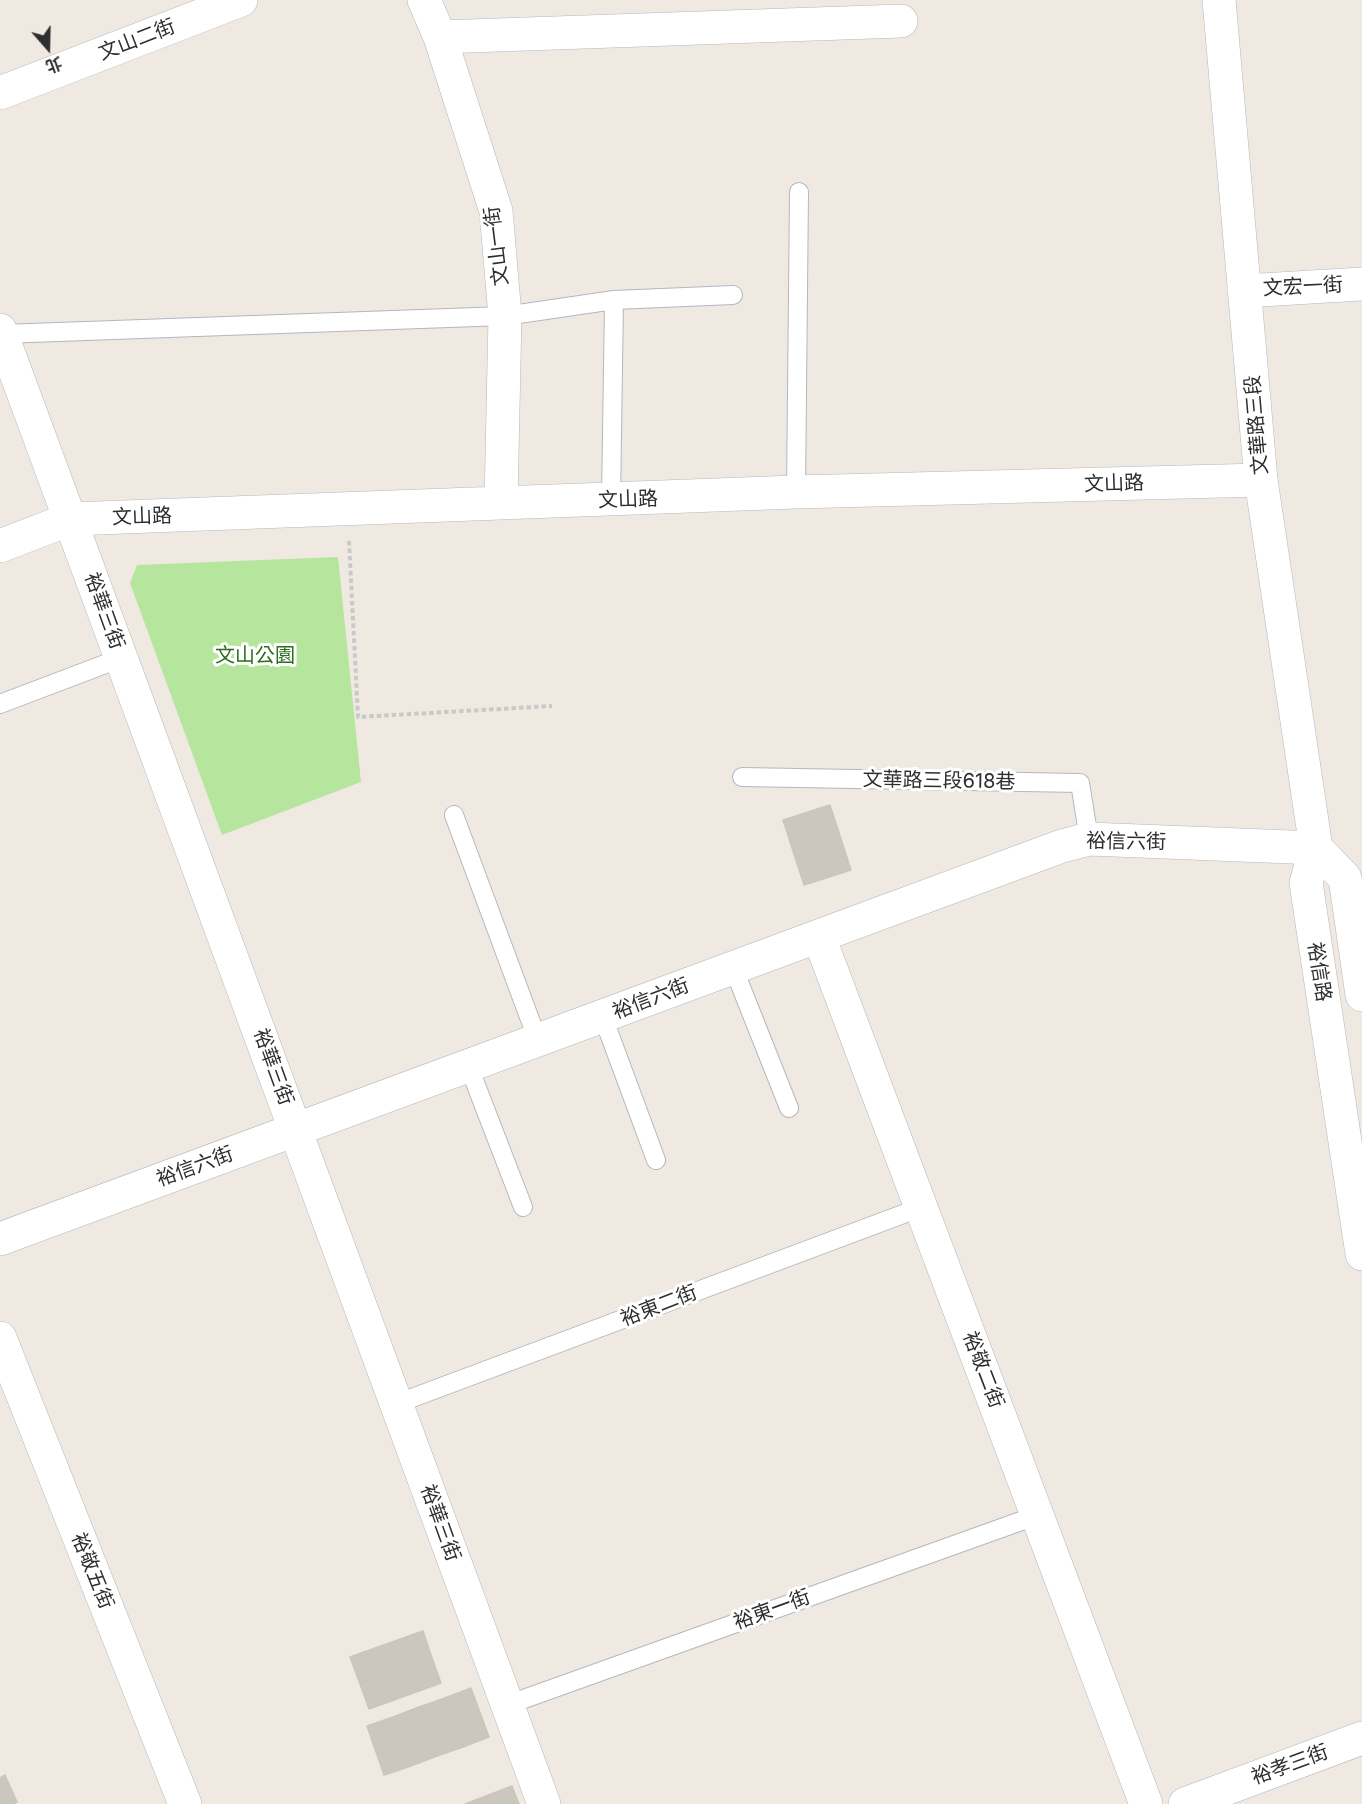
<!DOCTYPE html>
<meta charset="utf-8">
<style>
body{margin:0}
#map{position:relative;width:1362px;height:1804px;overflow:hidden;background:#efe9e1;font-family:Inter,"Noto Sans TC",sans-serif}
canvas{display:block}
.north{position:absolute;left:18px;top:18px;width:60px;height:60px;-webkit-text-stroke:4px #fff;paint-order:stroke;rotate:160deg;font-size:16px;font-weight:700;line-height:24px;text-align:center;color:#2e2e2e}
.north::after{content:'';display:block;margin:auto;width:21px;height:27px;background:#2e2e2e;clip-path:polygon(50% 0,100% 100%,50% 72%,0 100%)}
</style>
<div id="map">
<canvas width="1362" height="1804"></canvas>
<div class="north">北</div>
</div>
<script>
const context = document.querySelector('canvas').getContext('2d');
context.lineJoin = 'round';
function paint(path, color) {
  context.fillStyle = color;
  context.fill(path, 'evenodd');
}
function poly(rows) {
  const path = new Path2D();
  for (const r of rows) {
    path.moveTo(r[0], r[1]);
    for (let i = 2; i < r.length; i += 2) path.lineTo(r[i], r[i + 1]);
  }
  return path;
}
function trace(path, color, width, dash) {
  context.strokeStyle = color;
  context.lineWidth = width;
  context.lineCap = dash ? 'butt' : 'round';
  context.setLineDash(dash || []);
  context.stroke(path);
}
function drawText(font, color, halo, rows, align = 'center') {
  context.font = font + ' Inter,"Noto Sans TC",sans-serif';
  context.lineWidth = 6;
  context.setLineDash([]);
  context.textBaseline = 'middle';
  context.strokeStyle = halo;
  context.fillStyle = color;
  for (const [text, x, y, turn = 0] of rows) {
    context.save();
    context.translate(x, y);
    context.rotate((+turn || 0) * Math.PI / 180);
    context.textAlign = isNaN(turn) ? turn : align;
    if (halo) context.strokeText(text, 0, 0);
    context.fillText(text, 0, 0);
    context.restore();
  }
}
const green = poly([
 [338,557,361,782,222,835,130,583,137,565]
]);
const building = poly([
 [830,805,851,870,804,885,783,820,830,805],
 [423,1631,432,1658,360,1684,350,1657,423,1631],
 [432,1658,441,1683,369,1709,360,1684,432,1658],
 [471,1688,489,1737,463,1747,445,1698,471,1688],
 [445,1698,463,1747,437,1756,419,1707,445,1698],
 [419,1707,437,1756,411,1766,393,1717,419,1707],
 [393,1717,411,1766,384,1775,367,1726,393,1717],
 [5,1775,17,1802,13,1804,0,1804,0,1778,5,1775],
 [512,1786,519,1804,489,1804,486,1796,512,1786],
 [486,1796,489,1804,465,1804,486,1796]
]);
const path = poly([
 [349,541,358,717,552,706]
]);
const service = poly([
 [2,334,505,316,614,300,733,295],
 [796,492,799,192],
 [611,501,614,300],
 [0,704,121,658],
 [742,777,1080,783,1089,839],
 [454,815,538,1041],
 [733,967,789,1108],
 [603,1017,656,1160],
 [469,1067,523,1207],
 [396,1404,922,1207],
 [507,1705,1038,1515]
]);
const minor = poly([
 [424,0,440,37,496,211,505,316,501,503],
 [440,37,901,21],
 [0,93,241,0],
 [1244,291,1362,284],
 [0,330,544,1804],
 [0,546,70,519,796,492,1261,480],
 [819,937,1146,1804],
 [0,1239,1062,846,1089,839,1316,848],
 [0,1338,185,1804],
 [1185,1804,1362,1738]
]);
const tertiary = poly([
 [1219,0,1261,480,1316,848,1306,883,1362,1254],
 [1316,848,1345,878,1362,995]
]);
const streetNames = [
 ["文山二街",137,40,-21],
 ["文山一街",497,246,-97],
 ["文宏一街",1303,287,-3],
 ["文華路三段",1257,425,-95],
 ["文山路",1114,484,-2],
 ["文山路",628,500,-2],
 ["文山路",142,517,-2],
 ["裕華三街",104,611,70],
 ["文華路三段618巷",939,781,1],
 ["裕信六街",1126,842,1],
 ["裕信路",1319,972,81],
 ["裕信六街",651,999,-21],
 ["裕華三街",273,1067,70],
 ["裕信六街",195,1167,-20],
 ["裕東二街",659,1306,-21],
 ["裕敬二街",983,1370,69],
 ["裕華三街",440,1523,70],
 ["裕敬五街",92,1571,68],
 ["裕東一街",772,1610,-20],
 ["裕孝三街",1290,1765,-20]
];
const parkNames = [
 ["文山公園",255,656]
];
paint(green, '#b6e59e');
paint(building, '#cbc7bf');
trace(building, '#cbc5ba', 1.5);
trace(service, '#b4b7c1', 20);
trace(minor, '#b4b7c1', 34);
trace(tertiary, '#b4b7c1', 34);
trace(path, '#c9c9c9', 4, [4.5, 3]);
trace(service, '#fff', 18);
trace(minor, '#fff', 33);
trace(tertiary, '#fff', 33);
drawText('20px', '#2e2e2e', '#fff', streetNames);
drawText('20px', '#2c6e1b', '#fff', parkNames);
</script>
